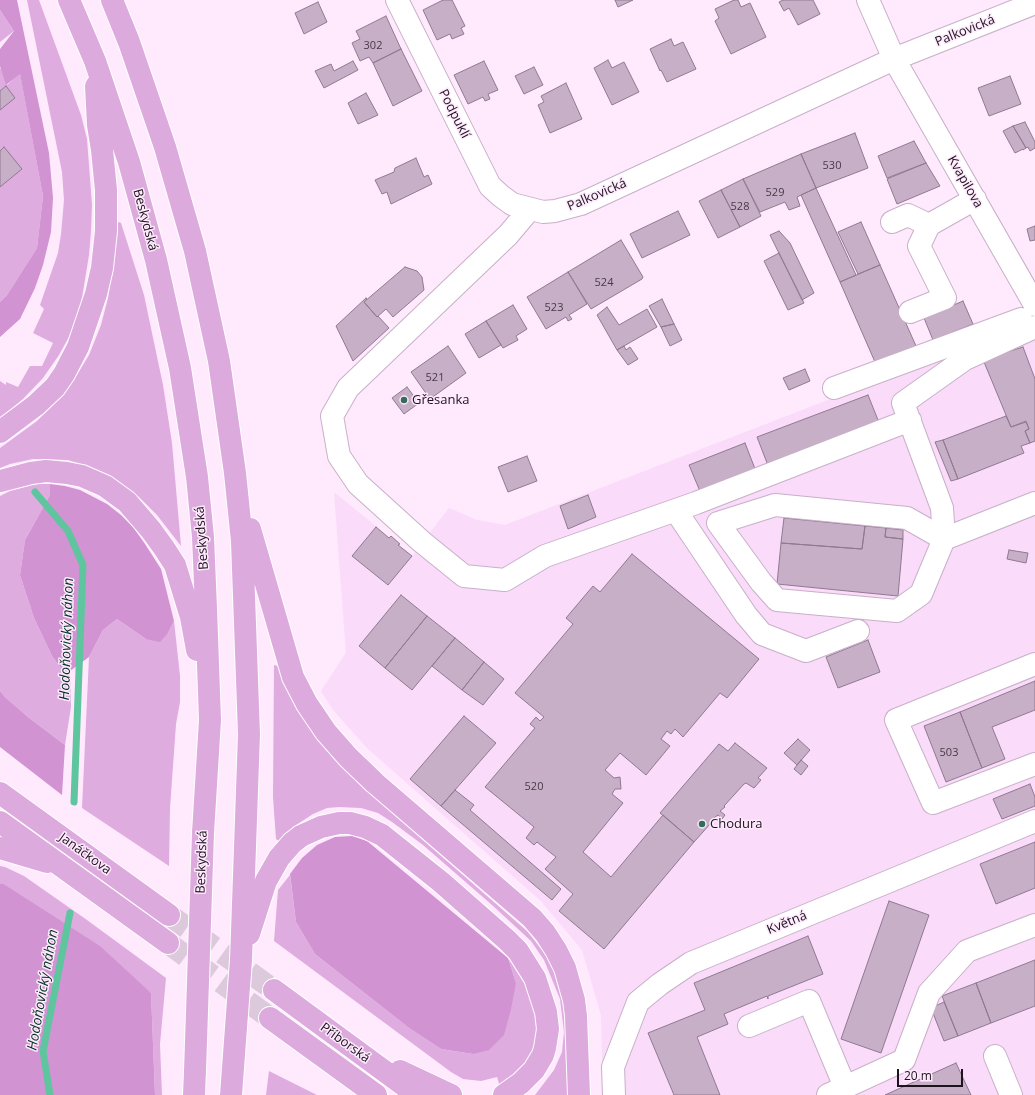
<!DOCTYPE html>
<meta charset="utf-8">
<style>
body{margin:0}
#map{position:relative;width:1035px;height:1095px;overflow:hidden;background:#fee9fd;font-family:"Open Sans",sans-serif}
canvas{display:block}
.scale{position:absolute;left:897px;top:1069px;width:66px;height:18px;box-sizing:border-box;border:2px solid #1c131c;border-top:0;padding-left:5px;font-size:12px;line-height:14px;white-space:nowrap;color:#1c131c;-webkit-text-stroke:3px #fee9fd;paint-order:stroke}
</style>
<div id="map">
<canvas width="1035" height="1095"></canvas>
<div class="scale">20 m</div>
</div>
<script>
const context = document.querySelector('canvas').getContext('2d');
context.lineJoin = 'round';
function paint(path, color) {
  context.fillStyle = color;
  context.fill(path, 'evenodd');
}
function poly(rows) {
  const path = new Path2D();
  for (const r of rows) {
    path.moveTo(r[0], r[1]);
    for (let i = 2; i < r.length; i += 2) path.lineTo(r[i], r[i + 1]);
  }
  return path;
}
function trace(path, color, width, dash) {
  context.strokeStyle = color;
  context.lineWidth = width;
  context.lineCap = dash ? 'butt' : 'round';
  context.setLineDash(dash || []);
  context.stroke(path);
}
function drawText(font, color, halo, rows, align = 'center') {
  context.font = font + ' "Open Sans",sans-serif';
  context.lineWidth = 3;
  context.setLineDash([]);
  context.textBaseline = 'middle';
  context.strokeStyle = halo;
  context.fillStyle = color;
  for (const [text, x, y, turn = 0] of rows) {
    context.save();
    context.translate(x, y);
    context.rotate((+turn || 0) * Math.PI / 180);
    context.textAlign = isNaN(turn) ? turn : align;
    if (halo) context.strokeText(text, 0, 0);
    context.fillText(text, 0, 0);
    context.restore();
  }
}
const built = poly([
 [1027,323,1035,338,1035,1095,603,1095,601,1015,582,950,541,901,368,749,333,710,321,691,346,653,334,492,412,556,449,508,477,520,505,525]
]);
const green = poly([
 [27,0,39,0,81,115,87,139,89,165,92,205,91,231,89,255,80,310,71,333,59,355,43,378,23,399,0,418,0,381,6,385,6,382,18,387,30,366,42,366,53,343,33,333,44,309,40,305,58,253,61,234,64,200,62,172],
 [0,10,14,31,0,42],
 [1,68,7,85,20,73,43,196,37,248,7,295,0,302,0,69],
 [119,222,121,223,144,295,163,385,172,443,181,546,157,515,140,498,119,482,95,469,68,460,33,459,10,464,0,468,0,448,37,421,59,399,75,378,89,355,101,325,108,298,113,266,117,223],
 [37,484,50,484,50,495,25,540,20,575,34,618,52,656,62,670,70,671,71,707,65,745,28,717,5,697,0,691,0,496,10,491],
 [117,619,146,639,168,633,174,621,180,676,180,702,176,724,170,808,169,866,82,808,89,657,103,630],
 [274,665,278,666,295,706,346,770,375,798,527,931,546,955,555,973,565,1002,571,1095,535,1095,554,1070,562,1052,564,1032,560,999,544,960,531,941,492,905,423,845,392,822,378,813,361,808,339,807,327,808,313,814,293,827,282,840,279,841,276,839,273,797],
 [0,866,5,867,24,876,87,920,166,978,160,1044,162,1095,155,1095,151,993,2,883,0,884],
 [290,875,296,922,315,954,409,1028,441,1049,473,1054,516,983,508,958,522,976,529,992,534,1007,537,1027,536,1049,528,1067,500,1087,497,1077,481,1081,463,1079,451,1072,274,941,278,890],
 [269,1071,317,1095,266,1095]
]);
const forest = poly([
 [0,0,17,0,49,153,53,198,51,232,43,265,35,288,20,319,0,337,0,302,7,295,37,248,43,196,20,74,6,85,0,66,0,49,14,31,0,10],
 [50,484,65,486,80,490,107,504,121,515,133,527,145,544,161,569,174,621,168,633,160,642,146,639,117,619,103,630,89,657,70,671,62,670,52,656,34,618,20,575,25,540,50,495],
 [0,691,5,697,28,717,65,745,62,795,0,747],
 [352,836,367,841,508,958,516,983,511,1009,504,1035,489,1050,473,1054,441,1049,409,1028,315,954,296,922,290,874,302,858,317,845,335,837],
 [2,883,100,946,151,993,155,1095,0,1095,0,884]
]);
const stream = poly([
 [35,492,68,531,83,565,74,802],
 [50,1095,43,1051,70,913]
]);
const building = poly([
 [443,0,452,0,465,26,461,28,464,34,452,39,450,34,437,40,423,10,443,0],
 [615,0,633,0,618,7,615,0],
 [734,0,738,0,741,7,750,3,766,37,731,54,715,21,719,18,715,9,734,0],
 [783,0,813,0,820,14,798,25,789,8,784,11,779,2,783,0],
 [318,2,327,22,304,34,295,13,318,2],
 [386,16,401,49,373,63,369,57,360,61,352,43,360,39,356,31,386,16],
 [671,39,674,46,683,42,696,69,667,82,661,70,660,71,650,49,671,39],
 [401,49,422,91,393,106,373,63,401,49],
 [608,60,612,68,624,62,639,92,612,105,594,68,608,60],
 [353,61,358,70,324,88,315,71,331,64,334,71,353,61],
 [484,61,498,90,488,94,490,99,485,101,483,97,468,104,454,75,484,61],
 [534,67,543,85,524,94,515,76,534,67],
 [1010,76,1021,104,989,116,978,88,1010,76],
 [566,83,582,119,550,133,538,105,544,102,541,96,566,83],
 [6,86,15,98,0,110,0,91,6,86],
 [366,93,378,115,358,124,348,103,366,93],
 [1025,122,1035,142,1035,148,1030,151,1028,147,1026,148,1013,126,1025,122],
 [1013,126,1026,148,1023,150,1023,149,1015,153,1003,131,1013,126],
 [855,133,868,168,816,188,801,154,855,133],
 [914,141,926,163,887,178,878,156,914,141],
 [4,147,22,169,0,187,0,151,4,147],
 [801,154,816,188,797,197,800,206,789,210,785,202,760,212,743,179,801,154],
 [416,158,424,177,428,175,432,184,391,204,387,192,382,194,375,180,394,172,395,168,416,158],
 [926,163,940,186,897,204,887,179,926,163],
 [743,179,761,216,740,227,721,190,743,179],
 [816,188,856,275,840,282,801,195,816,188],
 [721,190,740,227,718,238,699,201,721,190],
 [678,211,690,235,642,258,630,234,678,211],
 [861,222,880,265,858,274,838,232,861,222],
 [1035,226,1035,240,1030,241,1027,229,1035,226],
 [779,231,790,243,814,293,802,300,770,235,779,231],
 [621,240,643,277,642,279,591,309,568,272,621,240],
 [779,253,804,303,788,310,764,261,779,253],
 [880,265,916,346,875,362,840,282,880,265],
 [405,267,417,271,422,277,424,290,393,317,386,309,377,317,364,302,405,267],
 [568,272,587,304,569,315,572,319,568,321,566,317,546,329,527,297,568,272],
 [366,298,367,299,364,302,377,317,378,316,389,328,353,361,336,326,366,298],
 [662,299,674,324,661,327,649,306,662,299],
 [963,301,973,324,933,340,924,318,963,301],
 [513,305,527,329,516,336,518,340,503,348,486,321,513,305],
 [607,307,619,325,647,309,657,327,617,350,597,315,607,307],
 [486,321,501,345,479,358,465,334,486,321],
 [674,324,682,340,670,346,661,327,674,324],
 [448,346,466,373,430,399,411,372,448,346],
 [624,346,626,350,630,347,638,359,628,365,617,350,624,346],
 [1023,347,1035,379,1035,441,1030,443,1025,431,1029,429,1026,421,1011,427,984,362,996,357,994,351,1007,352,1023,347],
 [805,369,810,381,789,390,783,378,805,369],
 [407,387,419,403,404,414,392,398,407,387],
 [868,395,880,425,769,468,757,437,868,395],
 [1006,416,1011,427,1026,422,1029,429,1025,431,1030,443,1021,446,1024,453,958,479,943,440,1006,416],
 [943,440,958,479,951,481,935,442,943,440],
 [745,443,757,474,702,496,689,465,745,443],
 [527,456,537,481,508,492,498,467,527,456],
 [588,495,596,517,568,529,560,506,588,495],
 [784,518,865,526,862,549,781,543,784,518],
 [865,526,886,528,885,537,903,539,898,596,777,584,781,543,862,549,865,526],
 [376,527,389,538,391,536,400,544,398,545,412,556,388,585,352,556,376,527],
 [886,528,903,530,903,539,885,537,886,528],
 [1009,550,1028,553,1026,563,1007,559,1009,550],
 [632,554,759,659,727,698,720,693,683,737,675,729,671,734,667,731,661,739,670,746,646,775,620,753,605,770,614,778,620,777,621,789,615,789,612,794,623,803,583,852,611,877,663,815,694,842,604,949,559,911,573,894,545,869,556,857,537,842,534,845,526,838,534,827,485,787,535,728,530,724,536,717,540,721,544,717,515,693,573,624,566,618,593,586,600,592,632,554],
 [401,595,427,616,385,668,359,646,401,595],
 [427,616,455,638,412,690,385,668,427,616],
 [455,638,484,662,462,690,432,666,455,638],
 [868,640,880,672,838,688,826,657,868,640],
 [484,662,504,679,483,705,462,690,484,662],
 [1035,681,1035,710,992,727,1005,759,982,768,960,712,1035,681],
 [960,712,982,768,946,782,924,726,960,712],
 [464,716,496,743,441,806,410,779,464,716],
 [798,739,810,750,797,765,784,753,798,739],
 [735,743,767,768,758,778,761,780,754,788,746,783,744,784,724,806,725,807,720,811,725,815,722,819,718,815,715,817,710,823,711,823,694,842,660,813,719,744,728,751,735,743],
 [801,760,808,766,801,775,794,769,801,760],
 [1030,784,1035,797,1035,806,1002,819,993,799,1030,784],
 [455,790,474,805,470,810,561,889,552,900,441,806,455,790],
 [1035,842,1035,888,996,904,980,864,1035,842],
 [889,901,929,915,881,1053,841,1039,889,901],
 [808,936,823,974,768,996,768,999,767,996,724,1014,728,1024,697,1037,720,1095,674,1095,648,1033,705,1010,694,983,808,936],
 [1035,960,1035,1006,991,1023,976,983,1035,960],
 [976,983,991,1023,958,1036,942,996,976,983],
 [944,1002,958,1036,944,1041,931,1008,944,1002],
 [956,1063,971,1095,885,1095,956,1063]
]);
const majorTunnel = poly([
 [169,915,274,990],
 [168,943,270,1018]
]);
const minor = poly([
 [397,0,490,186,501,196,512,204,543,212,555,211,581,204,894,59,1035,3],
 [868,0,894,59,1035,305],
 [530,209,508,235,348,388,332,416,339,456,358,484,422,542,464,576,505,580,545,556,696,503,910,420],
 [892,222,908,215,929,225,975,199],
 [910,312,945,298,919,246,929,225],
 [834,388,1021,319],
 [676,511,746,615,762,634,806,651,858,631],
 [944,539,907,518,775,505,718,523,761,582,777,600,897,611,921,594,944,539,942,508,903,403,965,359,1035,327],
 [944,539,1035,503],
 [1035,664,896,720,933,803,1035,764],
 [749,1026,809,1001,845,1087],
 [995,1056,1011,1095],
 [614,1095,613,1067,638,1002,660,984,691,963,1035,821],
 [828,1095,904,1060,929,993,967,951,1035,925]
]);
const major = poly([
 [69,0,95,61,129,162,156,260,180,368,197,477,203,537,206,608,210,720,203,833],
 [112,0,129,42,165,147,195,251,219,361,235,473,242,541,249,734,241,960],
 [0,432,36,405,55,387,64,374,78,347,96,294,102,268,106,231,106,190,102,150,98,125,96,86],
 [0,481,31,473,46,471,67,473,82,476,105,486,127,502,151,530,164,548,175,565,191,617,197,650],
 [250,529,293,677,307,704,326,732,348,757,375,783,532,918,545,933,556,950,565,968,574,1000,576,1016,579,1095],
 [0,793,169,915],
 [0,822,168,943],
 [0,848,47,862],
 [249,934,266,881,279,858,292,843,301,836,321,827,339,823,350,823,365,827,382,835,441,882,507,940,518,951,535,978,546,1012,548,1029,545,1048,543,1055,534,1070,521,1083,504,1095],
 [274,990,417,1095],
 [270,1018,376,1095],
 [400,1071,451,1095],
 [194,1095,195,1071]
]);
const majorBridge = poly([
 [195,1071,203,833],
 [231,1095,241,960]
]);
const markers = [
 [404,400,4,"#326d57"],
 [702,824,4,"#326d57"]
];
const numberNames = [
 ["302",373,46],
 ["530",832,166],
 ["529",775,193],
 ["528",740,207],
 ["524",604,283],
 ["523",554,308],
 ["521",435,378],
 ["503",949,753],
 ["520",534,787]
];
const streetNames = [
 ["Palkovická",965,31,-22],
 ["Podpuklí",454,114,63],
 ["Kvapilova",965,182,60],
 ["Palkovická",597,195,-23],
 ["Beskydská",145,220,75],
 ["Beskydská",202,538,-94],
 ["Janáčkova",85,854,36],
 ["Beskydská",202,862,-88],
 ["Květná",787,923,-22],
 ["Příborská",345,1043,36]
];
const poiNames = [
 ["Gřesanka",412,400],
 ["Chodura",710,824]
];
const waterNames = [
 ["Hodoňovický náhon",67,639,-88],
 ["Hodoňovický náhon",43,990,-80]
];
paint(built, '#fadbfa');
paint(green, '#dface0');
paint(forest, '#d193d2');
trace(stream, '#5fc59e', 7);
paint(building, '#c7afc7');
trace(building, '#917a91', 1);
trace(majorTunnel, '#dcc9db', 22, [22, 11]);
trace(minor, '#c8b0c8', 24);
trace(major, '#fff', 24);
trace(minor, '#fff', 22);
trace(major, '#ddaade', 22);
trace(majorBridge, '#fff', 24, []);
trace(majorBridge, '#ddaade', 22);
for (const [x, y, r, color] of markers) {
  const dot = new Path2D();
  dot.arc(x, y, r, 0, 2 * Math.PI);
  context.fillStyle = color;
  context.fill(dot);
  trace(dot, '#fee9fd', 1.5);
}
drawText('11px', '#473a47', null, numberNames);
drawText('13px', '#1c131c', '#fee9fd', streetNames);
drawText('13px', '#1c131c', '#fee9fd', poiNames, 'left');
drawText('italic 14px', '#033323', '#fee9fd', waterNames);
</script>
